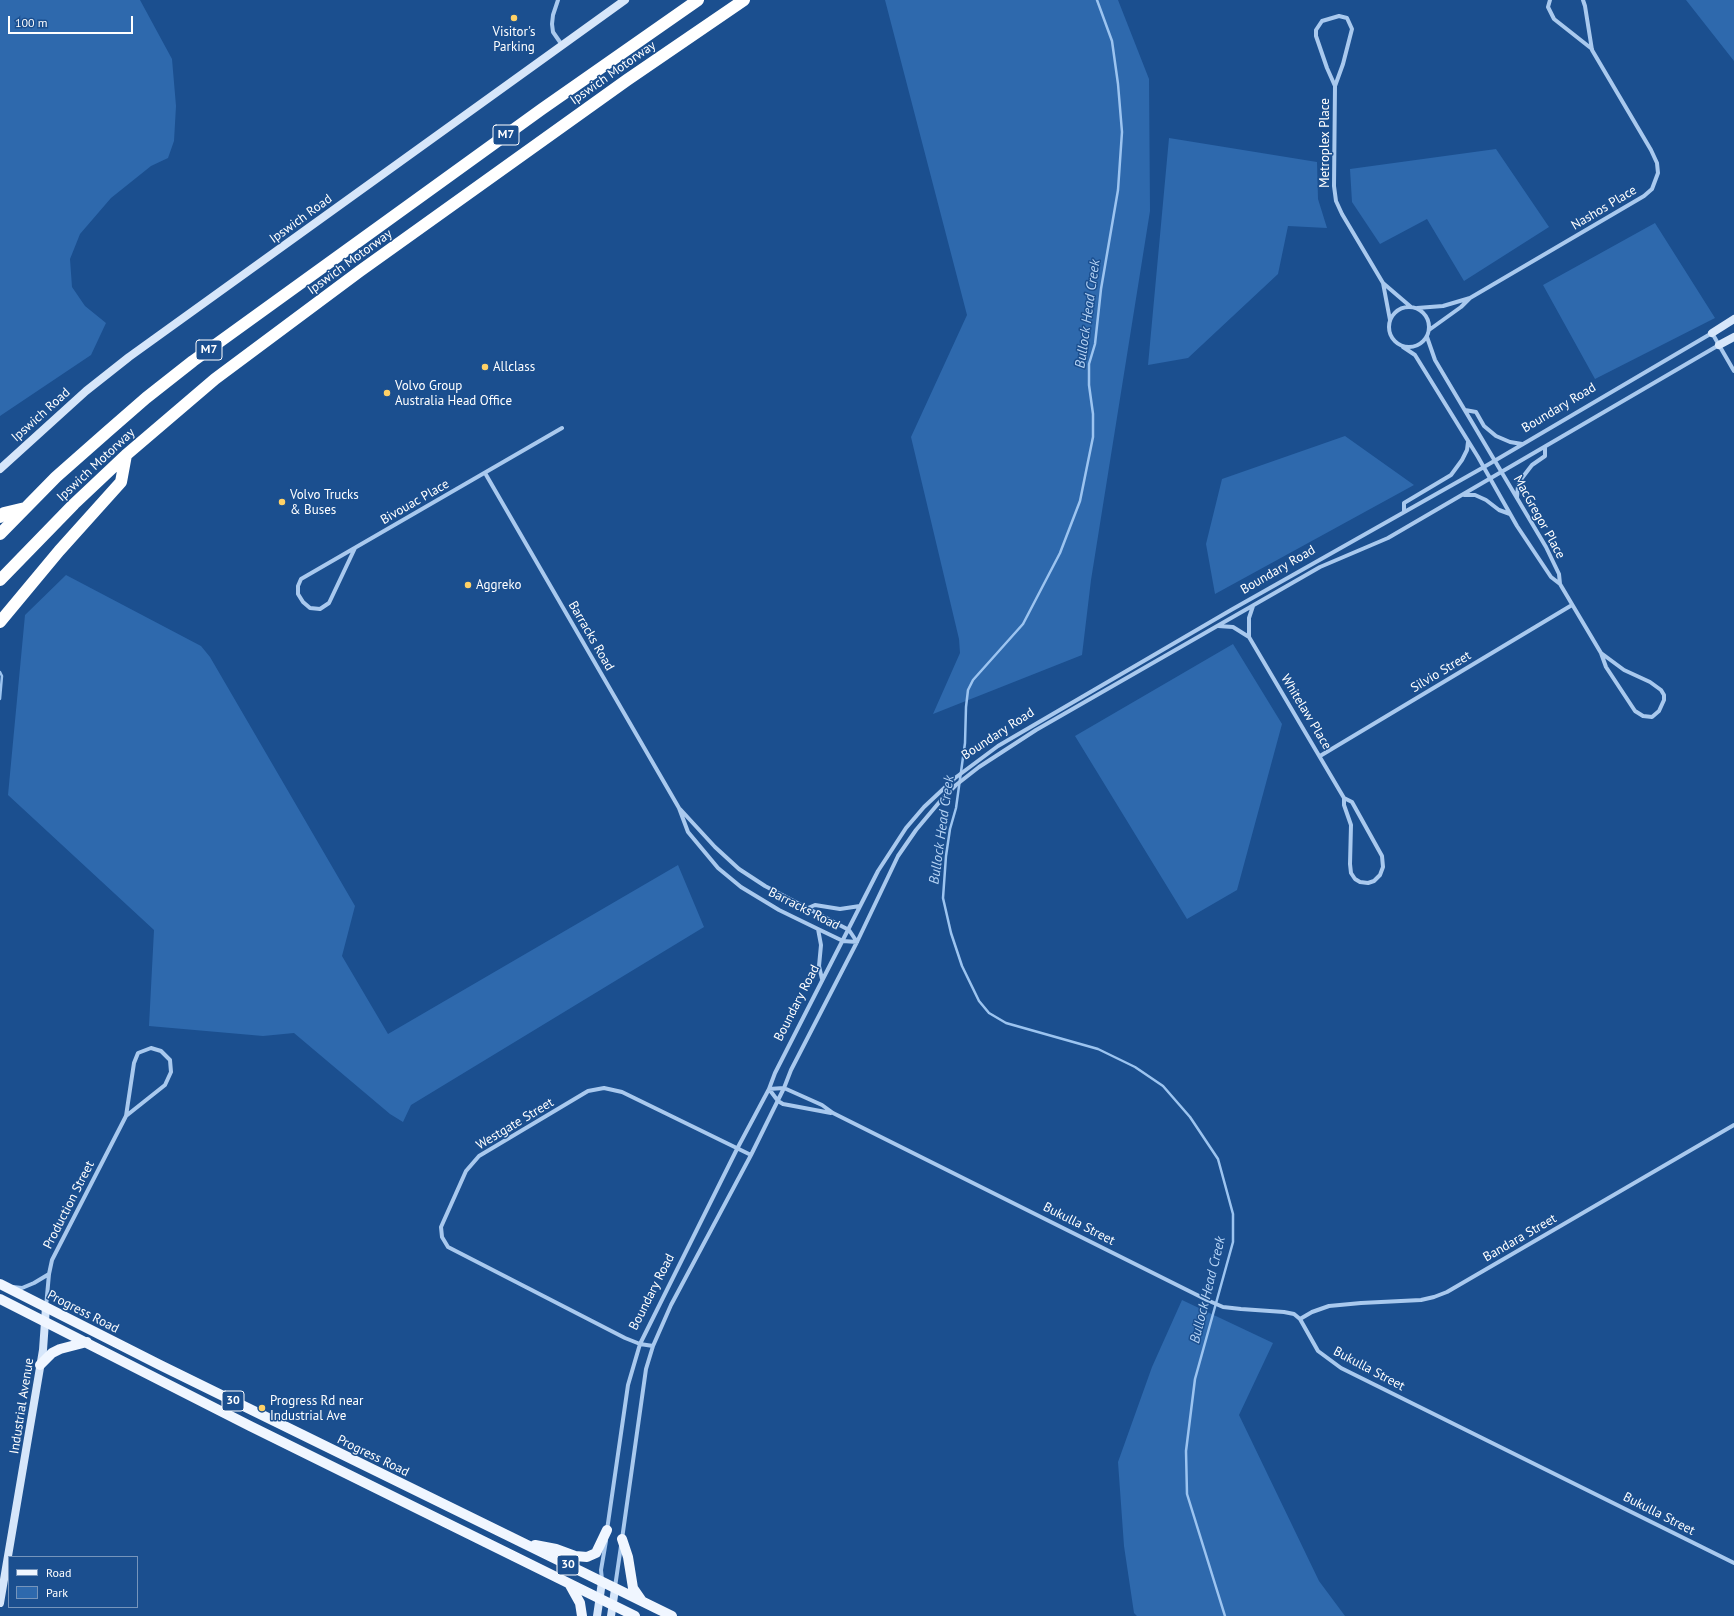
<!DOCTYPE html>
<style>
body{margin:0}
#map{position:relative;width:1734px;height:1616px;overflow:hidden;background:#1b4f8f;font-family:"PT Sans",sans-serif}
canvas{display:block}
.legend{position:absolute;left:8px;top:1556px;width:130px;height:52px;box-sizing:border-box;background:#1b4f8f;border:1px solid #7695bc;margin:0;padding:5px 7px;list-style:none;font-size:12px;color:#fff}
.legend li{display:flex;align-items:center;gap:8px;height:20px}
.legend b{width:20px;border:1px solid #7695bc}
.scale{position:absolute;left:8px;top:16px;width:125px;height:18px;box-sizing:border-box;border:2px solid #fff;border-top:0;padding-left:5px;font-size:12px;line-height:14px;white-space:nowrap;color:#fff;-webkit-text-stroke:3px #1b4f8f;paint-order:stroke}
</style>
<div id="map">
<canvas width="1734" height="1616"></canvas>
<ul class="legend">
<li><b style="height:5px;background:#f0f6ff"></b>Road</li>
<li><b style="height:11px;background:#2e69ad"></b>Park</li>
</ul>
<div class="scale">100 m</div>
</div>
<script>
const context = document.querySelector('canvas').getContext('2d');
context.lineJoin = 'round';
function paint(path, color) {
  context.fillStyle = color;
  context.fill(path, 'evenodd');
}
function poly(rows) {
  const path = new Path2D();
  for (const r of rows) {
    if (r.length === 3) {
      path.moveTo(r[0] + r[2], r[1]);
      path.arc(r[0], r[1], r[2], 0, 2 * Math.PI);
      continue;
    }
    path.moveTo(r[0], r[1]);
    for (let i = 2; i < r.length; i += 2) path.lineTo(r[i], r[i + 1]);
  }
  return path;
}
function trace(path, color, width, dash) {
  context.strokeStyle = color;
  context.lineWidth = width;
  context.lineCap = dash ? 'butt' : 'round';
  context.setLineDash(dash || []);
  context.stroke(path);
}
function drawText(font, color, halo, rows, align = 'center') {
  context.font = font + ' "PT Sans",sans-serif';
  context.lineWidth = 3;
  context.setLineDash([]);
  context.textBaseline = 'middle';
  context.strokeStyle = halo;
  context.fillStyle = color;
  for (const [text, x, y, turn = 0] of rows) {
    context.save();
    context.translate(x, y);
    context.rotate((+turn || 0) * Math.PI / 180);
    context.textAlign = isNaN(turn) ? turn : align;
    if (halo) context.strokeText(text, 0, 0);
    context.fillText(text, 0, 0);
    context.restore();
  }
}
const green = poly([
 [0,0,140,0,172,59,176,106,174,141,168,158,151,166,111,198,80,234,70,259,72,287,85,306,106,323,91,355,0,416],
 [885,0,1118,0,1149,79,1150,211,1091,580,1082,655,933,714,960,653,959,639,911,437,967,315],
 [1686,0,1734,0,1734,61],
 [1169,138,1317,162,1318,199,1327,228,1288,226,1278,274,1188,358,1148,365],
 [1496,149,1549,227,1464,281,1427,219,1380,244,1352,202,1350,169],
 [1655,223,1715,318,1595,379,1543,285],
 [1345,436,1414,485,1215,594,1206,544,1222,479],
 [66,575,201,646,210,657,355,906,342,956,388,1034,678,865,704,927,411,1105,403,1122,390,1114,294,1033,263,1036,149,1026,154,930,8,795,25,615],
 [1233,644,1282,724,1237,890,1187,919,1075,736],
 [1182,1300,1273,1343,1239,1415,1319,1581,1345,1616,1137,1616,1134,1613,1124,1546,1118,1462,1152,1367]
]);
const stream = poly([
 [1097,0,1112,41,1118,84,1122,132,1118,190,1101,289,1095,344,1089,364,1089,385,1093,414,1093,437,1080,501,1060,553,1023,624,973,680,968,690,966,707,965,743,956,808,950,829,946,856,943,898,951,933,962,966,979,1001,989,1013,1006,1023,1098,1049,1135,1067,1163,1086,1190,1117,1218,1159,1233,1214,1233,1242,1195,1379,1186,1451,1187,1494,1225,1616],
 [0,672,2,676,0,699]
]);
const street = poly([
 [558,0,553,15,552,24,553,32,562,45],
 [1550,0,1548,7,1554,19,1592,49],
 [1335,86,1327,68,1316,36,1316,30,1322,21,1339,16,1347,18,1352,29,1343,64,1335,86,1334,186,1336,201,1342,214,1383,283,1411,307],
 [1383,283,1390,320],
 [1409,327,20],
 [1417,308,1443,306,1470,298],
 [1429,330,1461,307,1470,298,1644,196,1652,189,1658,173,1657,163,1651,150,1592,50,1585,6,1583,0],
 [1427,337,1435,360,1546,547,1559,574,1560,584],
 [1403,347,1415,355,1478,457,1517,526,1551,577,1560,584,1601,653,1606,667,1635,711,1643,716,1652,717,1659,711,1664,700,1664,695,1661,690,1650,682,1624,670,1601,653],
 [1465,410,1476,412,1484,426,1496,436,1510,442,1522,444],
 [485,473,679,808,688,832,718,868,741,887,779,910,818,929,843,941,857,942],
 [1464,495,1475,495,1486,500,1499,510,1510,514],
 [1517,497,1518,486,1522,478,1532,465,1545,456,1545,447],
 [1404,512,1404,503,1451,475,1462,460,1467,450,1468,442],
 [355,548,329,603,320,609,310,608,303,602,298,594,298,586,301,579,562,428],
 [1218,626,1233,627,1249,637,1344,798,1352,802,1382,856,1383,867,1380,875,1374,881,1368,883,1360,882,1355,879,1351,873,1350,864,1351,825,1344,805,1344,798],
 [1249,637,1249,618,1253,606],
 [1320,756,1572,605],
 [680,809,715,847,739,869,765,886,849,930,857,942],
 [808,908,815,905,840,909,860,906],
 [818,929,821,945,819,966,822,979],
 [769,1089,784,1088,822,1105,833,1113,1207,1300,1223,1307,1241,1309,1284,1312,1294,1314,1300,1319,1318,1351,1341,1368,1734,1563],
 [769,1089,778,1101,783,1104,831,1113],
 [13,1287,22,1288,34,1283,49,1274],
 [46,1307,49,1274,52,1260,126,1116,134,1063,138,1053,151,1048,161,1051,170,1060,171,1072,165,1085,126,1116],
 [1300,1319,1312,1312,1329,1306,1361,1303,1421,1300,1434,1297,1447,1292,1734,1125],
 [653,1346,640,1344,625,1338,448,1247,442,1237,441,1227,466,1171,479,1156,588,1091,604,1088,622,1092,751,1155],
 [607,1530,628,1385,640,1344,737,1149,769,1089,775,1073,878,871,906,828,924,807,955,778,998,746,1231,610,1484,467,1712,333,1734,371],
 [622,1539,646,1369,653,1346,671,1305,751,1155,784,1088,791,1070,857,942,898,856,916,830,942,799,956,785,979,767,1036,730,1320,567,1388,538,1719,345],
 [602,1580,601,1570,606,1541],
 [615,1587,621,1546]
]);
const secondary = poly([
 [1712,333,1734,319],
 [1719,345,1734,337],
 [0,469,86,391,129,357,625,0],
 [0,1603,43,1350,46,1307],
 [597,1616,602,1582],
 [611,1616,615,1589]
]);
const primary = poly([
 [0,1284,160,1365,672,1616],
 [0,1299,250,1426,635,1616],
 [40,1365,52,1353,60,1349,87,1342],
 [622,1539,628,1557,633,1588,642,1601],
 [535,1545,556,1549,575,1556,587,1557,596,1553,607,1530],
 [570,1585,580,1603,582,1616]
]);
const highway = poly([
 [0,517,4,513,25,508],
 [0,534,56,477,107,432,146,398,193,361,542,109,698,0],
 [0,580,74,504,126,455,215,379,360,271,627,80,744,0],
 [0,622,59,551,121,482,126,455]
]);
const markers = [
 [514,18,4,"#ffd166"],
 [485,367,4,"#ffd166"],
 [387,393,4,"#ffd166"],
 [282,502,4,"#ffd166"],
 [468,585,4,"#ffd166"],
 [262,1408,4,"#ffd166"]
];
const shields = [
 [506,135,26],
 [209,350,26],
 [233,1401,22],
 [568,1565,22]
];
const shieldNames = [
 ["M7",506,135],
 ["M7",209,350],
 ["30",233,1401],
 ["30",568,1565]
];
const poiNames = [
 ["Visitor's",514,32,"center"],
 ["Parking",514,47,"center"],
 ["Allclass",493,367],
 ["Volvo Group",395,386],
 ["Australia Head Office",395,401],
 ["Volvo Trucks",290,495],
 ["& Buses",290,510],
 ["Aggreko",476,585],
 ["Progress Rd near",270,1401],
 ["Industrial Ave",270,1416]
];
const streetNames = [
 ["Ipswich Motorway",613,73,-35],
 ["Metroplex Place",1325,143,-90],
 ["Nashos Place",1604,208,-31],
 ["Ipswich Road",301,219,-36],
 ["Ipswich Motorway",350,262,-36],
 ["Boundary Road",1559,408,-31],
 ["Ipswich Road",41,415,-42],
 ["Ipswich Motorway",96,465,-43],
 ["Bivouac Place",415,502,-30],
 ["MacGregor Place",1539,517,61],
 ["Boundary Road",1278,570,-30],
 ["Barracks Road",591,636,60],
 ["Silvio Street",1441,672,-31],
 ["Whitelaw Place",1306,712,59],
 ["Boundary Road",998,734,-33],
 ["Barracks Road",804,909,27],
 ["Boundary Road",797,1003,-63],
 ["Westgate Street",515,1124,-31],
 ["Production Street",69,1205,-63],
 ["Bukulla Street",1079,1224,27],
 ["Bandara Street",1520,1238,-30],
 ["Boundary Road",652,1292,-63],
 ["Progress Road",83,1312,27],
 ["Bukulla Street",1369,1369,28],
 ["Industrial Avenue",22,1406,-81],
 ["Progress Road",373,1456,26],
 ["Bukulla Street",1659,1514,27]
];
const waterNames = [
 ["Bullock Head Creek",1088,314,-82],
 ["Bullock Head Creek",942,830,-82],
 ["Bullock Head Creek",1208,1290,-76]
];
paint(green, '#2e69ad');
trace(stream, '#9cc4f0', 2.5);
trace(street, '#a9c9ee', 4);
trace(secondary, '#d6e6fa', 8);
trace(primary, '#f0f6ff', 10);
trace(highway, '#fff', 12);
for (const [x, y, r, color] of markers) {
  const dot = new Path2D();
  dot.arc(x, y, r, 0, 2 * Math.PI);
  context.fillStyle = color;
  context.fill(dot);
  trace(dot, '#1b4f8f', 1.5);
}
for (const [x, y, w] of shields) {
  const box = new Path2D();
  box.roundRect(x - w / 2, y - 10, w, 20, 3);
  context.fillStyle = '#1b4f8f';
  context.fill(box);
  trace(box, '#fff', 1);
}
drawText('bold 12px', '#fff', null, shieldNames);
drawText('13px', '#fff', '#1b4f8f', poiNames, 'left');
drawText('13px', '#fff', '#1b4f8f', streetNames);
drawText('italic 14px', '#b5d3f5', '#1b4f8f', waterNames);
</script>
